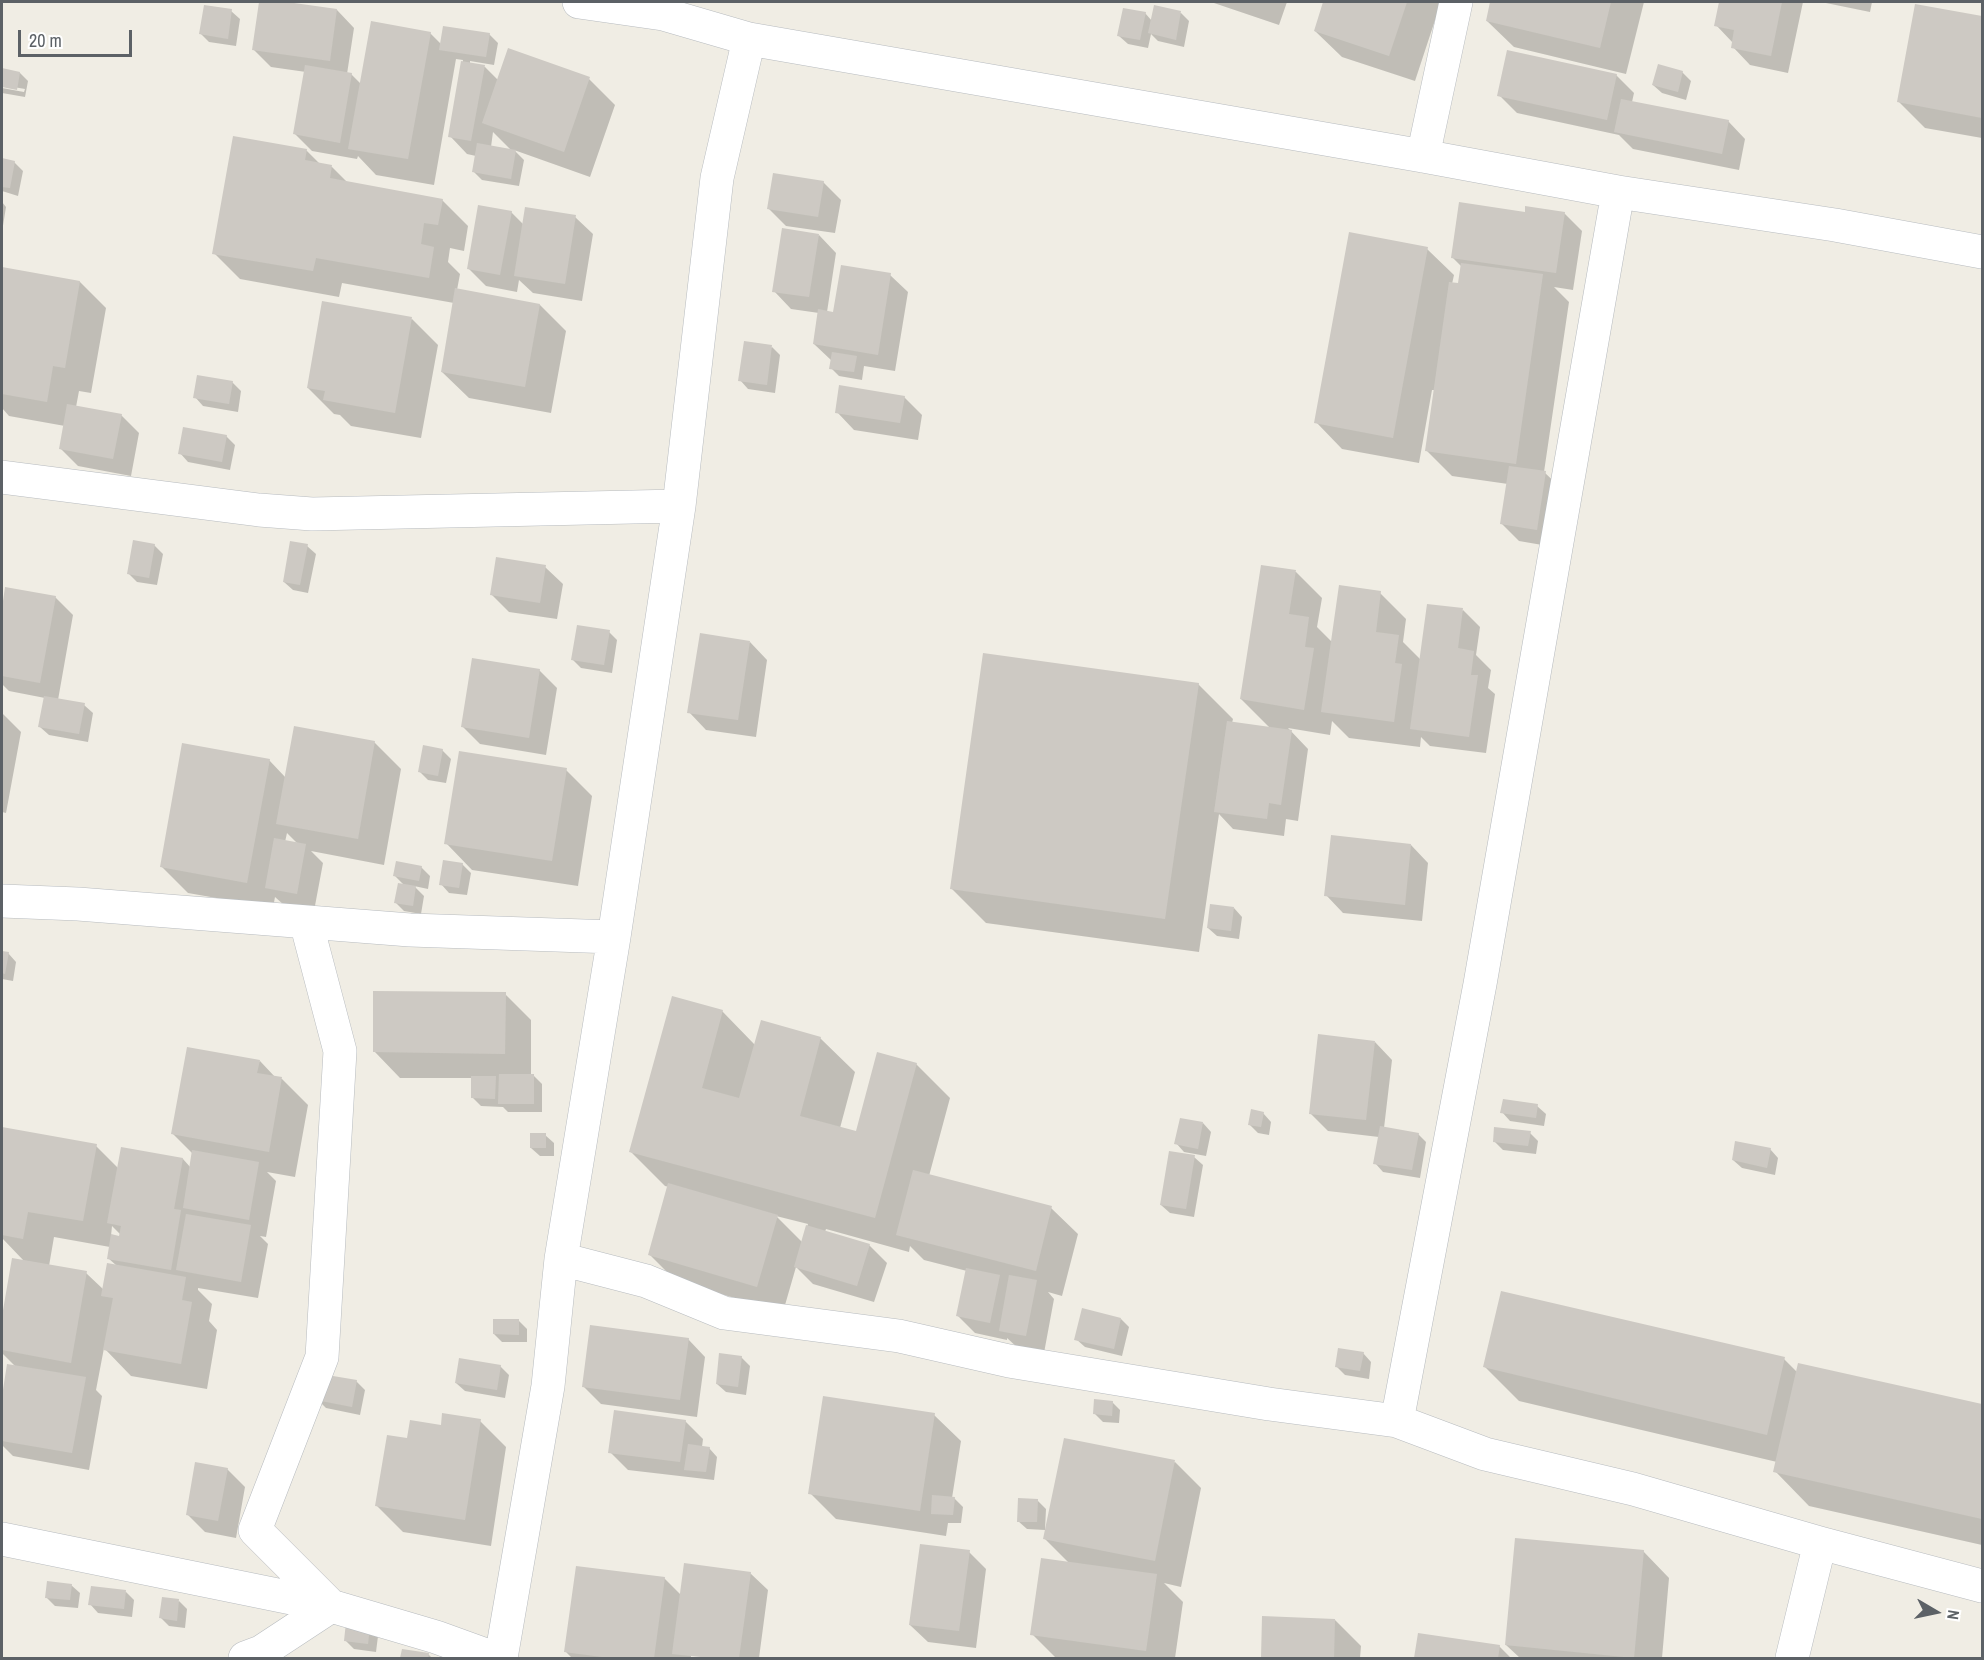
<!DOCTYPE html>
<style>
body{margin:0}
#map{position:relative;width:1984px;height:1660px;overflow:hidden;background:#f0ede4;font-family:"Archivo Narrow",sans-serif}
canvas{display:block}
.frame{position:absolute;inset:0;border:3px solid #5c6166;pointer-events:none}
.north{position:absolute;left:1906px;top:1582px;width:60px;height:60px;-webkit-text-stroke:4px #fff;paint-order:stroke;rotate:99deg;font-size:16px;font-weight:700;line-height:24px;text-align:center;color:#5c6166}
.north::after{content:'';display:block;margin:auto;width:21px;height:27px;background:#5c6166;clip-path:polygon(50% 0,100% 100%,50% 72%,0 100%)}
.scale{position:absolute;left:18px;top:30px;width:114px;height:27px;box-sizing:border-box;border:3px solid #5c6166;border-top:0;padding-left:8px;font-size:18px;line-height:21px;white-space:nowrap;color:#5c6166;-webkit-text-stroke:4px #fff;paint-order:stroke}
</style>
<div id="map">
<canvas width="1984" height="1660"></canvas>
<div class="frame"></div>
<div class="north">N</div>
<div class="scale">20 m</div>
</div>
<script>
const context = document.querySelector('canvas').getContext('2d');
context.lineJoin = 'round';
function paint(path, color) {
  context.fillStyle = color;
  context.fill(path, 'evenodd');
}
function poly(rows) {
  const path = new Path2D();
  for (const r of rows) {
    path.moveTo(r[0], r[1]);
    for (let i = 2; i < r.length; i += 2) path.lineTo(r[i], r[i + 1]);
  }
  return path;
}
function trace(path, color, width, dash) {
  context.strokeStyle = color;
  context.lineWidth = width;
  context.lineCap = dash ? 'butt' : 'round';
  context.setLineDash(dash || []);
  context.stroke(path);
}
const shadow = poly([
 [260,2,276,2,337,10,354,28,347,74,351,74,361,84,430,33,442,45,489,34,498,43,494,65,470,61,470,64,485,67,498,80,589,79,615,105,590,177,514,150,524,160,519,186,482,180,473,171,476,156,467,154,450,136,463,60,456,59,434,185,376,175,358,156,357,159,312,151,295,134,306,72,271,67,254,50],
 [493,132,512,151,491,147],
 [1211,2,1287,2,1279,25],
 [1325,2,1441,2,1415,81,1342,57,1315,31],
 [1492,2,1644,2,1626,74,1514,47,1487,21],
 [1720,2,1803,2,1788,73,1750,65,1733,47,1733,43,1716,25],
 [1821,2,1872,2,1870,12],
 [1916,6,1982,17,1982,138,1925,128,1899,102],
 [231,11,240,19,236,46,209,42,201,34],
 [1145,13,1152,21,1181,13,1189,21,1184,47,1158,41,1151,34,1148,48,1128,44,1119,36],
 [2,70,20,73,28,81,25,97,2,93,2,88,24,92,25,89,2,85],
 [1682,72,1691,81,1686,100,1662,93,1653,85],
 [1616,75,1634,93,1632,102,1728,121,1745,139,1739,170,1633,149,1619,135,1517,113,1499,95],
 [306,150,320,164,332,167,348,183,442,200,468,226,464,251,450,248,448,262,460,274,457,290,540,305,566,331,551,413,469,398,442,372,454,303,342,283,339,297,240,279,214,253],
 [2,160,14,162,23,171,18,196,2,191],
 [823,182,841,200,835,233,786,226,769,209],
 [2,202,6,207,2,232],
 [511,212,524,225,575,217,593,234,582,301,533,293,519,280,517,292,486,286,468,268],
 [1564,213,1582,231,1573,290,1554,287,1569,302,1544,472,1563,490,1554,547,1519,541,1501,523,1508,484,1452,476,1426,450,1435,390,1432,390,1419,463,1342,449,1316,422,1427,249,1454,275,1452,284,1459,285,1462,267,1452,257,1526,214],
 [819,235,836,253,827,312,834,313,890,275,908,292,895,371,864,366,862,380,839,376,831,368,832,361,814,344,819,313,791,309,774,291],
 [2,268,80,282,106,308,91,393,79,391,76,407,121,415,139,433,131,476,78,466,61,449,65,426,9,416,2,408],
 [412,319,438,345,421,438,351,426,340,415,334,414,308,388],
 [772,347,780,355,775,393,748,389,740,380],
 [232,382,241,391,238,412,203,406,195,397],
 [904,397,922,415,918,440,854,430,837,412],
 [226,436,235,445,230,470,188,462,180,453],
 [154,545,163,554,157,585,137,582,129,574],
 [307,546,316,554,308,593,293,590,284,582],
 [1262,566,1296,572,1322,598,1317,627,1332,642,1380,593,1406,619,1403,642,1421,660,1463,610,1480,627,1476,655,1491,670,1488,688,1495,694,1486,753,1430,746,1421,737,1420,747,1349,738,1332,721,1330,735,1288,728,1308,749,1298,821,1286,819,1284,836,1233,829,1219,814,1199,952,986,923,951,888,1198,684,1233,719,1232,723,1271,729,1241,699],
 [545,567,563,584,557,619,509,612,491,594],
 [6,589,55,597,73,615,58,700,84,705,93,713,88,742,49,735,40,727,45,698,9,691,2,684,2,617],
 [609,632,617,640,612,673,581,668,573,660],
 [750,642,767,660,756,737,706,730,689,712],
 [539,670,557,688,546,755,480,744,463,727],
 [2,713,21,732,6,813,2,812],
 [374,742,401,769,384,865,311,851,323,863,314,911,284,905,275,897,273,908,188,893,162,867,269,760,286,778],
 [287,833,298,844,285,842],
 [442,750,451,759,446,783,428,780,420,772],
 [566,770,592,796,578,886,472,870,446,843],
 [1411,845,1428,863,1422,921,1343,913,1326,895],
 [462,864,471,873,467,895,449,893,441,884],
 [421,867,430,876,428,889,414,886,424,896,421,914,404,911,396,903,405,886,395,876],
 [1234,908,1242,917,1239,939,1217,936,1208,928],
 [2,952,8,953,16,962,13,981,2,979],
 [505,994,531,1020,531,1076,534,1076,542,1084,542,1112,508,1112,503,1107,481,1106,473,1098,472,1078,400,1078,374,1051],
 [722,1011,755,1045,820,1038,855,1072,840,1128,857,1133,916,1064,950,1098,929,1176,1051,1208,1078,1234,1062,1296,1048,1292,1054,1299,1044,1353,1018,1348,1007,1338,1007,1340,975,1333,957,1315,967,1271,924,1260,910,1246,909,1252,826,1229,825,1232,869,1245,887,1263,874,1302,813,1284,796,1267,783,1312,676,1281,650,1255,669,1187,665,1186,631,1152],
 [776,1216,808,1224,802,1242],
 [1375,1042,1392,1060,1384,1128,1418,1134,1426,1142,1420,1178,1383,1172,1375,1163,1379,1137,1328,1131,1310,1113],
 [260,1061,276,1078,282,1079,308,1105,295,1177,267,1172,276,1181,266,1237,260,1236,268,1244,258,1298,198,1288,198,1290,212,1304,209,1321,217,1330,207,1389,131,1376,104,1348,96,1390,102,1396,89,1470,13,1456,2,1445,2,1405,8,1365,15,1366,2,1353,2,1324,13,1259,24,1261,2,1238,2,1129,96,1146,119,1169,183,1159,191,1168,193,1154,173,1134],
 [112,1226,121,1235,121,1237,111,1236],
 [54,1237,110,1247,108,1258,117,1266,104,1290,86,1273,49,1266],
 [1537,1106,1546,1114,1544,1126,1510,1121,1502,1112],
 [1263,1113,1271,1122,1269,1135,1258,1133,1249,1124],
 [1203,1123,1211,1132,1206,1156,1184,1152,1176,1143],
 [1530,1133,1538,1141,1536,1154,1503,1150,1494,1141],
 [545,1135,554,1143,554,1156,540,1156,531,1148],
 [1770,1149,1778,1158,1775,1175,1742,1168,1733,1160],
 [1194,1157,1203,1165,1194,1217,1170,1213,1161,1205],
 [1121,1319,1129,1327,1122,1356,1085,1347,1076,1339],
 [519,1321,527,1329,527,1342,502,1342,494,1334],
 [688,1339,705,1357,697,1417,601,1404,583,1386],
 [1363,1353,1371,1362,1369,1379,1345,1375,1337,1367],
 [741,1357,750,1366,746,1395,726,1392,717,1384],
 [1784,1359,1797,1372,1799,1364,1982,1406,1982,1545,1809,1506,1775,1471,1777,1462,1519,1401,1485,1367],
 [500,1366,509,1375,505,1398,465,1391,456,1383],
 [356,1381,365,1390,360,1415,326,1408,318,1400],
 [1112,1402,1120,1410,1119,1423,1103,1422,1095,1414],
 [934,1415,961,1441,952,1498,954,1498,963,1507,961,1523,948,1523,946,1536,836,1519,810,1493],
 [480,1421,506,1447,491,1546,403,1532,377,1506,408,1439,442,1426],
 [685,1421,703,1439,702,1447,709,1448,717,1457,714,1480,628,1470,610,1452],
 [1175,1462,1201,1488,1181,1587,1164,1583,1183,1602,1175,1658,1056,1658,1032,1634,1070,1564,1045,1539],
 [227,1469,245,1487,236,1538,205,1532,187,1514],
 [1037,1500,1046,1509,1045,1530,1027,1529,1018,1521],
 [1643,1551,1669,1578,1662,1658,1520,1658,1506,1645],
 [969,1552,986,1569,976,1648,928,1642,910,1625],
 [750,1573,768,1590,759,1658,722,1658,691,1654,691,1658,698,1658,572,1658,566,1652,664,1578,681,1595],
 [71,1585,80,1593,78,1608,55,1606,46,1597],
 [126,1592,134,1600,132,1617,98,1613,90,1604],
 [179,1601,187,1609,185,1628,169,1626,161,1618],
 [1264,1618,1335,1620,1361,1646,1360,1658,1262,1658],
 [347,1624,378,1636,376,1652,354,1649,345,1640],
 [1419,1635,1499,1646,1511,1658,1416,1658],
 [403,1651,428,1654,432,1658,402,1658]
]);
const building = poly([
 [259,2,287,2,337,9,330,61,252,50],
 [1323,2,1407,2,1389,56,1314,31],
 [1490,2,1611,2,1600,48,1486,21],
 [1719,2,1782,2,1771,56,1731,48,1734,30,1714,26],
 [1915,4,1982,16,1982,118,1897,102],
 [204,5,232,9,228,39,199,34],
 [1154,5,1181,11,1176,40,1148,33],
 [1123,8,1146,12,1140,40,1117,36],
 [371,21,431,32,408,159,348,149],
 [443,26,490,33,486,57,439,50],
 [508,48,590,77,564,152,482,123],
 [1507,50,1617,74,1607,120,1497,96],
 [461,61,485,65,471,141,448,137],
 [1658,64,1683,71,1678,92,1652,85],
 [305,65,352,73,340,143,293,134],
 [2,68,20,72,17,90,2,87],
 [1621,99,1729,120,1722,154,1614,132],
 [233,136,307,149,305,160,332,165,330,178,443,199,438,225,424,223,421,244,434,247,429,278,316,258,313,271,212,254],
 [477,143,516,150,511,179,472,172],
 [2,158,15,161,10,188,2,187],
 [773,173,824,181,818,217,767,209],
 [1459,202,1525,212,1525,206,1565,212,1556,273,1451,258],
 [478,205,512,211,500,275,467,269],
 [525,207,576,215,565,284,514,276],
 [782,228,819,234,809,297,772,292],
 [1349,232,1428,247,1393,438,1314,423],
 [1461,263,1543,274,1516,464,1425,451,1449,282,1458,283],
 [841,265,891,273,878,355,813,344,818,309,833,312],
 [2,267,80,281,65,368,53,366,47,402,2,394],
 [455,288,540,304,525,387,441,372],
 [322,301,412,317,395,413,323,400,325,391,307,388],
 [744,341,772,345,767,385,738,381],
 [832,352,857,356,854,372,829,369],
 [197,375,233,381,229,404,193,398],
 [839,385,905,396,900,423,835,413],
 [67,404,122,414,113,459,59,449],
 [183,427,227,435,222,462,178,454],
 [1509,466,1546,471,1537,530,1500,524],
 [133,540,155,544,149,578,127,574],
 [290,541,308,544,300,585,283,582],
 [496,557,546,565,540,603,490,595],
 [1261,565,1296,570,1289,614,1309,617,1305,647,1314,648,1304,710,1240,699],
 [1339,585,1381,591,1376,632,1399,635,1395,663,1402,664,1394,722,1321,712],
 [5,587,56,596,40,683,2,676,2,608],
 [1427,604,1463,608,1458,648,1474,651,1471,675,1478,675,1469,737,1410,729],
 [577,625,610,630,604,665,571,660],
 [700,633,750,641,738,720,687,713],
 [983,653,1199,683,1165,919,950,889],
 [472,658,540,669,529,738,461,727],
 [44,696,85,703,79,734,38,727],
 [1227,721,1292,730,1281,805,1269,803,1267,819,1214,812],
 [294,726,375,741,358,839,276,824],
 [182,743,270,759,247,883,160,867],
 [423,745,443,749,438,776,418,772],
 [459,751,567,768,552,861,444,844],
 [1331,835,1411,844,1405,905,1324,896],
 [274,838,306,844,297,894,265,888],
 [443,860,463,863,459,888,439,885],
 [396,861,422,866,419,881,393,876],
 [398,883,416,886,413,906,394,903],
 [1210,904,1234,907,1231,931,1207,928],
 [2,951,9,952,5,974,2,973],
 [373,991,506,992,505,1054,373,1052],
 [672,996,723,1010,702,1088,739,1098,761,1020,821,1037,800,1116,856,1131,877,1052,917,1063,875,1218,629,1152],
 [1318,1034,1375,1041,1366,1120,1309,1114],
 [187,1047,260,1060,257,1073,282,1077,269,1152,171,1134],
 [499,1074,534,1074,534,1104,498,1104],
 [471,1076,496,1076,495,1099,471,1098],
 [1503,1099,1538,1104,1536,1118,1500,1113],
 [1251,1109,1264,1112,1261,1127,1248,1125],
 [1180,1118,1203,1122,1198,1149,1174,1144],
 [1380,1126,1419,1133,1412,1170,1373,1164],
 [2,1127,97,1144,83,1221,28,1212,23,1239,2,1235],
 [1494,1127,1531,1131,1528,1146,1493,1142],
 [530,1133,546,1133,546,1148,530,1148],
 [1735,1141,1771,1148,1767,1168,1732,1160],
 [121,1147,183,1158,174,1209,181,1210,171,1270,107,1259,111,1234,119,1236,121,1226,107,1223],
 [192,1150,259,1162,249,1220,183,1208],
 [1169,1151,1195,1155,1186,1209,1160,1205],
 [913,1170,1052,1206,1036,1271,896,1235],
 [668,1183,778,1215,757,1287,648,1255],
 [186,1214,251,1225,241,1282,176,1270],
 [806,1225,870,1244,857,1286,794,1267],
 [12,1258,87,1271,71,1363,2,1350,2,1316],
 [107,1263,186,1277,182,1300,192,1302,181,1364,103,1350,113,1298,101,1296],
 [966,1268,1000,1275,990,1323,956,1316],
 [1009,1275,1037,1280,1026,1336,999,1331],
 [1501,1291,1785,1357,1767,1435,1483,1367],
 [1082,1308,1121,1318,1114,1349,1074,1340],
 [493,1319,519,1319,519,1335,493,1334],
 [590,1325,689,1338,680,1400,582,1387],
 [1338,1348,1364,1352,1360,1371,1335,1367],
 [719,1353,742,1356,738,1387,716,1384],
 [459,1358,501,1365,497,1390,455,1383],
 [1798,1363,1982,1404,1982,1519,1773,1472],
 [7,1364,86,1377,72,1453,2,1441,2,1396],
 [321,1374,357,1380,352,1407,316,1400],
 [823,1396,935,1413,920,1511,808,1494],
 [1094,1399,1113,1401,1112,1416,1093,1414],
 [614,1410,686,1420,680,1462,608,1453],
 [442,1413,481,1419,465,1520,375,1506,387,1435,407,1438,410,1420,441,1425],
 [1064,1438,1175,1460,1155,1561,1043,1539],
 [688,1444,710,1447,706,1472,684,1470],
 [195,1462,228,1468,218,1521,186,1515],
 [932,1495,955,1497,953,1515,931,1514],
 [1018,1498,1038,1499,1037,1522,1017,1522],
 [1515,1538,1644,1550,1634,1658,1505,1645],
 [920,1544,970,1550,959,1631,909,1625],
 [1041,1558,1157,1574,1146,1651,1030,1635],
 [684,1563,751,1572,739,1658,710,1658,672,1654],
 [576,1566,665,1577,654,1658,610,1658,564,1652],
 [47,1581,72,1584,70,1600,45,1598],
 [91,1586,126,1590,124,1609,88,1605],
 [162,1597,179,1599,177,1621,159,1618],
 [1262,1616,1335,1619,1334,1658,1261,1658],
 [346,1622,370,1626,368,1644,344,1641],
 [1418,1633,1500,1645,1498,1658,1414,1658],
 [402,1649,429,1653,428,1658,400,1658]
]);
const minor = poly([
 [579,2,663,14,749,39,1423,156,1618,192,1835,225,1982,252],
 [1423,156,1456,2],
 [2,477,259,510,312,514,679,506],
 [2,901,78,904,410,930,614,937],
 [561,1259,646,1281,724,1313,899,1336,1009,1361,1269,1404,1397,1421,1485,1454,1633,1489,1820,1543,1982,1586],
 [1397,1421,1480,984,1618,192],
 [2,1539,331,1606,436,1637,494,1658],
 [245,1658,261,1652,331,1606,255,1530,322,1357,340,1051,306,922],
 [501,1658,548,1386,561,1259,614,937,679,506,717,178,749,39],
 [1792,1658,1820,1543]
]);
paint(shadow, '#0003');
paint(building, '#cdc9c3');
trace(minor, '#b7bbbf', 34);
trace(minor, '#fff', 33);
</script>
